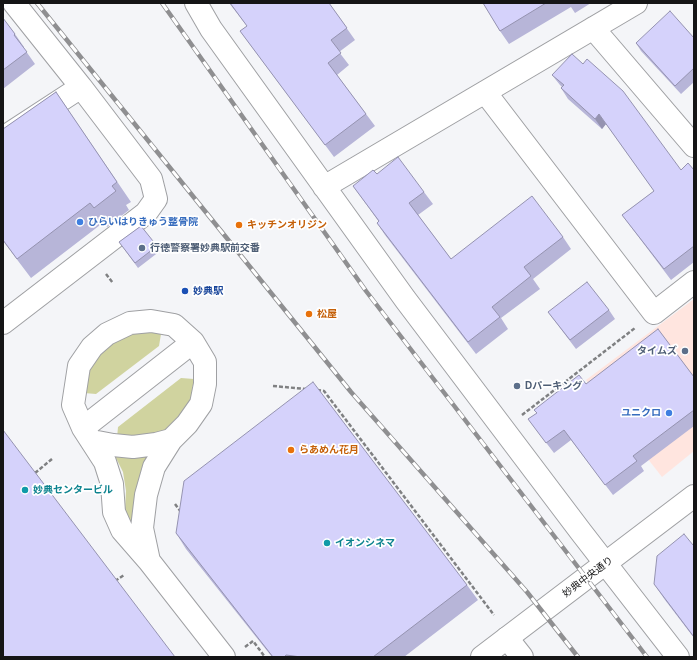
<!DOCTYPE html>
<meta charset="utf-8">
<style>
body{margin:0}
#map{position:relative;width:697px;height:660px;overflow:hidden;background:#f4f5f8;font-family:Inter,sans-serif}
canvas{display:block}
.frame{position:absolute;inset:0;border:4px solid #151516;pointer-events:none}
</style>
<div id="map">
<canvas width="697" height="660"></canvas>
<div class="frame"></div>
</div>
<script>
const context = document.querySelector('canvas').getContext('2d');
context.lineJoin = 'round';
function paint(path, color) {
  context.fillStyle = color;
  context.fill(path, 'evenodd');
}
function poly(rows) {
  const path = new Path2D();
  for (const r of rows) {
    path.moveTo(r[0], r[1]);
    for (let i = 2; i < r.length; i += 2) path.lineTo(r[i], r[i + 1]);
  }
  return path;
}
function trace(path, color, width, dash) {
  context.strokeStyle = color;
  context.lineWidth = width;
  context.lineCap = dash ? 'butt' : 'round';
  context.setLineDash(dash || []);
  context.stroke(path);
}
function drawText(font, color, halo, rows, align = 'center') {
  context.font = font + ' Inter,"Noto Sans JP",sans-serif';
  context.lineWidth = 3.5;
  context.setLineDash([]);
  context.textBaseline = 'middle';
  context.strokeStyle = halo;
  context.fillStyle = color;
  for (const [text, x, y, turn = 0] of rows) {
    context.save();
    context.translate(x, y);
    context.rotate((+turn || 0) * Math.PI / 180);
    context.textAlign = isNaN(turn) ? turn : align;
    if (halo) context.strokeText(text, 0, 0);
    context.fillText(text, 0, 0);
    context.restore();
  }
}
const commercial = poly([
 [694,299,694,451,662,477,586,380]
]);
const green = poly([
 [144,331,161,334,159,346,96,394,84,393,87,376,92,363,110,343,130,333],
 [181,378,194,379,191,397,186,409,172,426,160,434,117,438,118,427],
 [113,452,151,452,142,467,138,483,132,524,127,516,125,509,126,491,123,472]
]);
const path = poly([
 [106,274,113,283],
 [273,386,306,389],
 [317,390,324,391,494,615],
 [522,415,635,328],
 [35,473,52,459],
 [175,504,181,512],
 [115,581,124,575],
 [245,647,253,641,265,657]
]);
const minor = poly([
 [196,3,211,29,405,299,581,532,678,657],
 [593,28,694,146],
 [485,92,654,313,694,282],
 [3,138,81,87],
 [324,187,636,3],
 [3,323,146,213,156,199,151,179,81,87,14,3],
 [83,428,193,342],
 [92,441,113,445,133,447,156,444,171,440],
 [149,561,142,528,146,495,154,467,171,440,187,424,201,404,205,384,205,362,193,342,174,325,151,321,130,323,107,334,92,347,79,366,73,405,83,428,105,462,112,484,114,512,122,530,149,561,224,657],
 [507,638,522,657]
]);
const tertiary = poly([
 [482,657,694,496]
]);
const rail = poly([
 [37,3,351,392,527,592,578,657],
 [162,3,366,291,647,657]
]);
const wall = poly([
 [229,3,329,3,355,40,339,52,349,65,337,75,375,126,334,157,240,31,247,26],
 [483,3,591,3,575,13,571,7,509,44,500,31],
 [3,18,15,34,24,47,23,47,35,64,3,89],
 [694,38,694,82,681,94,641,51,636,43],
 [552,75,681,170,694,170,694,262,671,280,622,215,654,191,606,124,602,129,568,99,561,88,562,87,560,85],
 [56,92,131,202,126,205,129,210,107,227,104,222,31,278,3,241,3,129],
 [377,174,424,192,433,204,418,215,451,259,563,237,571,249,533,279,540,289,501,318,508,329,476,354,385,235,377,223,379,222,353,186],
 [141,226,160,251,138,268,119,242],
 [609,310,615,319,576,349,548,312],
 [694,377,694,426,641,466,644,471,613,495,571,440,554,453,528,419,537,413,534,410,586,384],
 [176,533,467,585,478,600,404,657,272,657,186,549],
 [694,544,694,638,665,600,654,584]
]);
const shadedWall = poly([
 [599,114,606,124,602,129,595,119]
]);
const building = poly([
 [230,3,329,3,347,28,331,40,341,53,328,63,366,114,325,145,240,31,247,26,230,3],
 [483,3,546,3,500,31,483,3],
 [670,11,694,38,694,68,675,86,636,43,670,11],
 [3,18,15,34,14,35,27,52,3,70,3,18],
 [572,54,583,64,587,59,623,91,681,170,688,163,694,170,694,246,664,269,622,215,654,191,599,114,595,119,561,88,564,85,552,75,572,54],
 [56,92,117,182,112,186,116,191,94,208,90,203,17,259,3,240,3,129,56,92],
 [398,157,424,192,409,203,451,259,532,196,563,237,524,267,531,276,492,307,500,317,468,342,377,223,379,221,353,186,373,170,377,174,398,157],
 [141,226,157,246,135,263,119,242,141,226],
 [587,282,609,310,570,340,548,312,587,282],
 [658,329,694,377,694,410,633,456,637,461,605,485,564,430,546,443,528,419,537,413,534,410,579,375,586,384,658,329],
 [313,382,467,585,373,657,301,657,286,655,284,657,273,657,176,533,184,481,313,382],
 [3,430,175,657,3,657,3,430],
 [684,534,693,545,694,544,694,637,654,584,657,556,684,534]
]);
const markers = [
 [80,222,4,"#3f7fe0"],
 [239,225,4,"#e8710a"],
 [142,248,4,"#5c6f8a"],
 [185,291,4,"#1a4fb4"],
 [309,314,4,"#e8710a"],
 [685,351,4,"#5c6f8a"],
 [517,386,4,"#5c6f8a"],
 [669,413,4,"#3f7fe0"],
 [291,450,4,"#e8710a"],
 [25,490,4,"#0f9aa8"],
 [327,543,4,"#0f9aa8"]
];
const shopNames = [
 ["ひらいはりきゅう整骨院",88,222],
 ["ユニクロ",661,413,"right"]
];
const foodNames = [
 ["キッチンオリジン",247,225],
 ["松屋",317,314],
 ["らあめん花月",299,450]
];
const serviceNames = [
 ["行徳警察署妙典駅前交番",150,248],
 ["タイムズ",677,351,"right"],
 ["Dパーキング",525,386]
];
const transitNames = [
 ["妙典駅",193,291]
];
const cultureNames = [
 ["妙典センタービル",33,490],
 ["イオンシネマ",335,543]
];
const streetNames = [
 ["妙典中央通り",588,577,-37]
];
paint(commercial, '#ffe5df');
paint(green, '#d0d39f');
trace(minor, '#9fa0a3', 24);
trace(tertiary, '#9fa0a3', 24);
trace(path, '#7f8082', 2.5, [4, 2]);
trace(minor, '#fff', 22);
trace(tertiary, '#fff', 22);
trace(rail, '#8f8f91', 4.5);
trace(rail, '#fff', 3, [9]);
paint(wall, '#b7b5d8');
paint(shadedWall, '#9593b0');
paint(building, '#d5d2fb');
trace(building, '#9593b0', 1);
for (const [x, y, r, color] of markers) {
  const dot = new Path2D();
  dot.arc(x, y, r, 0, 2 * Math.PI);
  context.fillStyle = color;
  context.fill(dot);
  trace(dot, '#fff', 1.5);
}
drawText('bold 10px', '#366cbe', '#fff', shopNames, 'left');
drawText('bold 10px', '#c56008', '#fff', foodNames, 'left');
drawText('bold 10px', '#4e5e75', '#fff', serviceNames, 'left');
drawText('bold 10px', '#164399', '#fff', transitNames, 'left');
drawText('bold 10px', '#0d838f', '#fff', cultureNames, 'left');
drawText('10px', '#151516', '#fff', streetNames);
</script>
